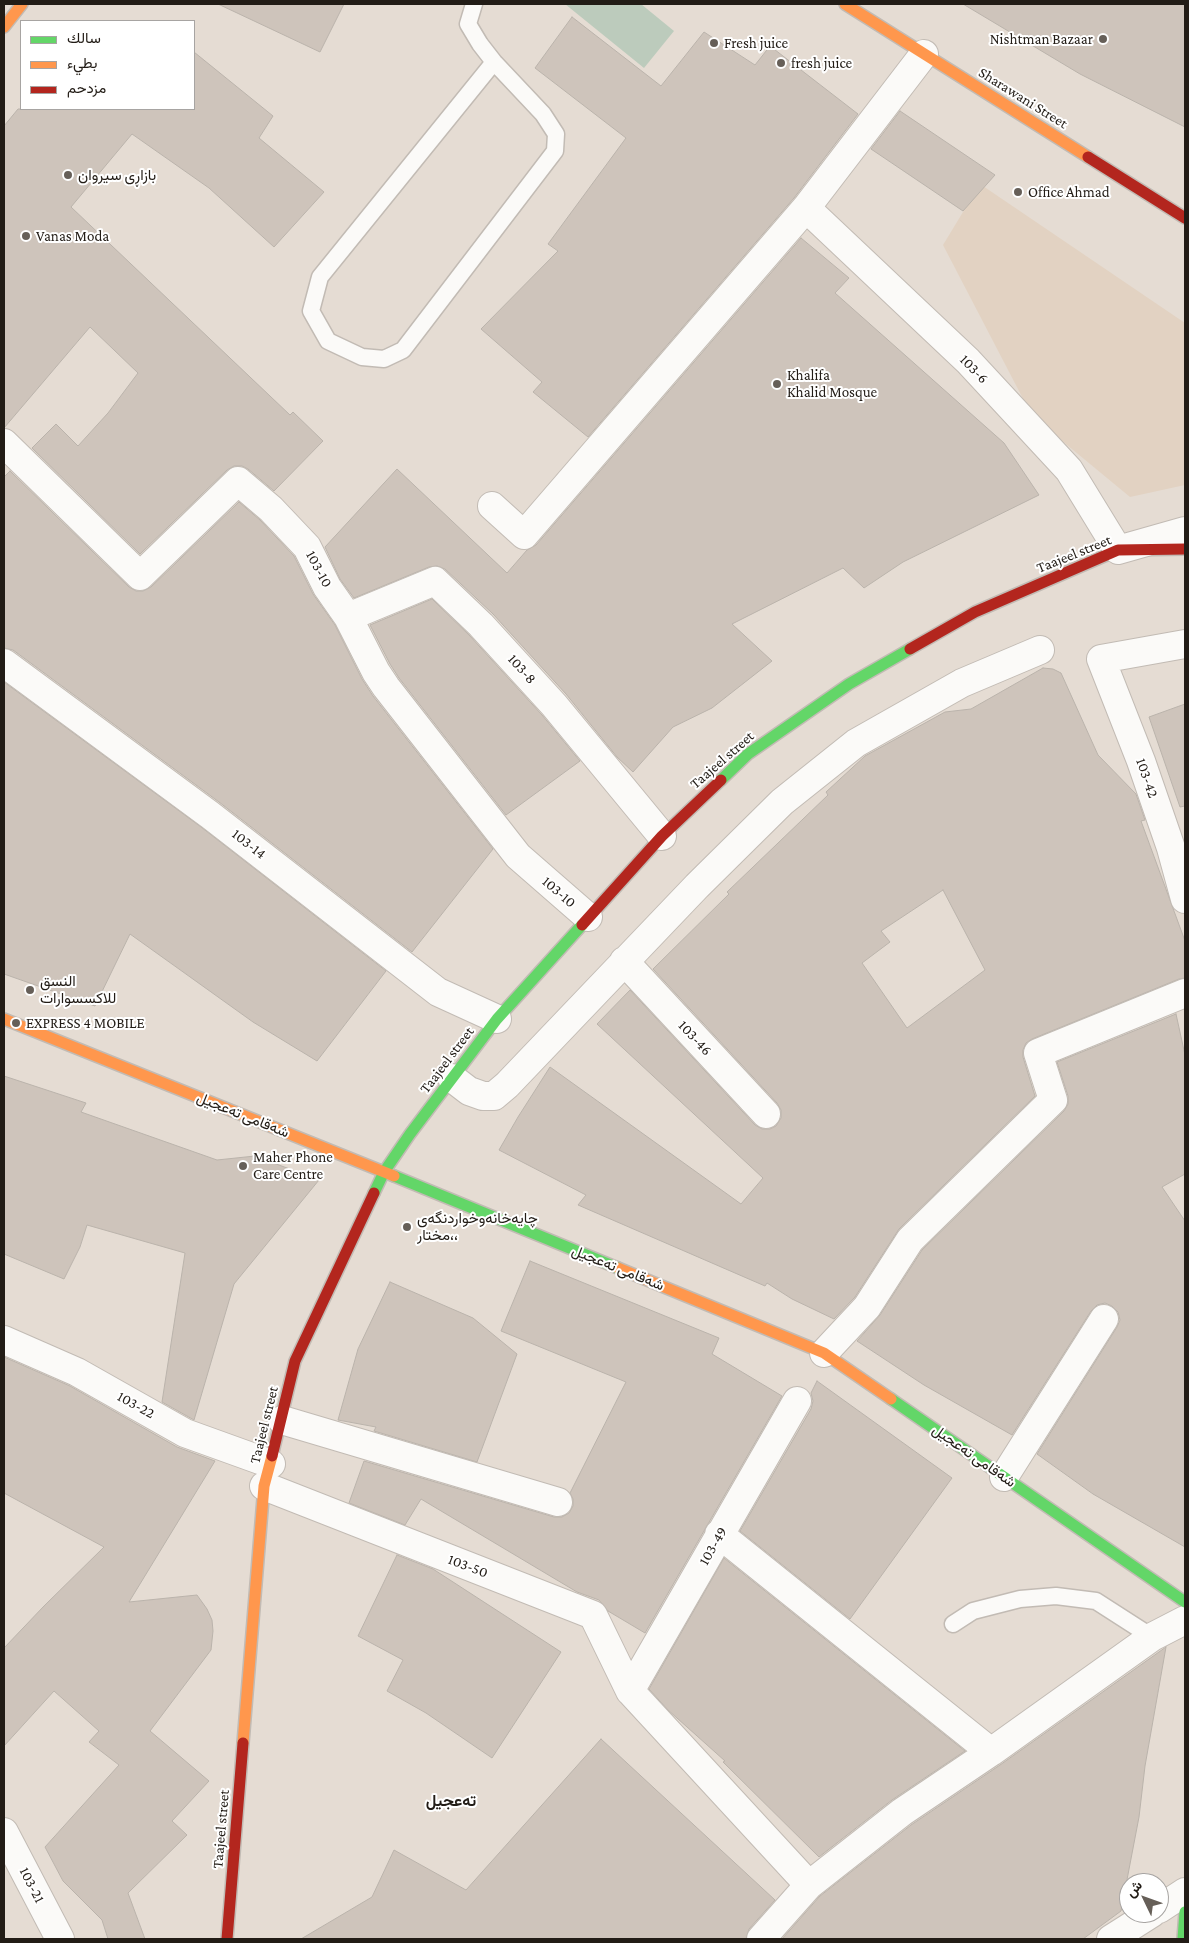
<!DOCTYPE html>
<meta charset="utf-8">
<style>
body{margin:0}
#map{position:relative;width:1189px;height:1943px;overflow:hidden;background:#e5dcd3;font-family:"Crimson Pro",Vazirmatn,serif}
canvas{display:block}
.frame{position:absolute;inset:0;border:5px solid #221c16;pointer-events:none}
.legend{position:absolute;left:20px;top:20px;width:175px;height:90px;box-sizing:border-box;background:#fff;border:1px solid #a7a4a2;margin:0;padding:6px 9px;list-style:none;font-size:15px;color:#221c16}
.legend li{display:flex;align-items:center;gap:10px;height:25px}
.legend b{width:25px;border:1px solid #a7a4a2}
.north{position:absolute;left:1119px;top:1873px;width:50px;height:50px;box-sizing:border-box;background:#fff;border:1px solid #a7a4a2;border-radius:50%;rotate:312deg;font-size:14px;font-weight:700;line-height:20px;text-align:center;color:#221c16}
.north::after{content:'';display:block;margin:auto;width:18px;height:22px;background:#665f58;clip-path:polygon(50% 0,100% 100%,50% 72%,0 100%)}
</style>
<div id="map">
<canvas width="1189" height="1943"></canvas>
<div class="frame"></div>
<ul class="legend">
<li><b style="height:6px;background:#63d668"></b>سالك</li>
<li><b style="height:6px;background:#ff974d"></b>بطيء</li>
<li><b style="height:6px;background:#b3261e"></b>مزدحم</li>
</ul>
<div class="north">ش</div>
</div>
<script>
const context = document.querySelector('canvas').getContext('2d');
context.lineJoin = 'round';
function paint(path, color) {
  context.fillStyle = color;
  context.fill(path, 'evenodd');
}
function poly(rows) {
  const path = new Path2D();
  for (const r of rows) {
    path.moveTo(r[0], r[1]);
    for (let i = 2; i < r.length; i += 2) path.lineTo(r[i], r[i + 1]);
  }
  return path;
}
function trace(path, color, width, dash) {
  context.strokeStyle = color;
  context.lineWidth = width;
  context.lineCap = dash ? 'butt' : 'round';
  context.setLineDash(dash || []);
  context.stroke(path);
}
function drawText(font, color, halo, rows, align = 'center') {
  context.font = font + ' "Crimson Pro",Vazirmatn,serif';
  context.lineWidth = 4;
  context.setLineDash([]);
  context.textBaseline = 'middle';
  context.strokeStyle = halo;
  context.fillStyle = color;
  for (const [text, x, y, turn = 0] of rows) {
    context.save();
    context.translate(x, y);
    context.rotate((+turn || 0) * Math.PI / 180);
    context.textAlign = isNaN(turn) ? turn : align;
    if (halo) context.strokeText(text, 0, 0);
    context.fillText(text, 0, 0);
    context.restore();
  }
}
const built = poly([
 [980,184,1185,323,1185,485,1130,497,1032,416,943,245]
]);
const green = poly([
 [565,4,641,4,674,31,644,68]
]);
const building = poly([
 [218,4,344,4,320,52,218,4],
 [963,4,1185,4,1185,127,1080,74,963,4],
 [572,17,661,86,704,32,755,65,770,46,858,114,794,198,588,437,533,392,542,382,481,329,558,251,548,244,626,138,535,68,572,17],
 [194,52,273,116,259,138,324,192,274,247,209,188,132,134,71,207,290,415,293,412,323,441,274,491,248,469,242,466,234,466,227,470,140,554,32,448,56,424,78,446,108,413,138,373,90,327,4,428,4,126,18,109,194,109,194,52],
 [900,111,995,175,963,211,871,149,900,111],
 [801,238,849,278,835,293,1004,443,1039,495,903,562,864,588,843,568,732,624,772,661,712,708,673,727,633,772,617,757,566,694,493,614,445,569,437,566,429,567,354,598,340,579,325,547,397,469,507,573,527,550,536,545,801,238],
 [10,471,129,587,136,591,143,591,151,587,239,502,260,520,294,556,313,594,335,625,362,679,373,696,493,849,412,952,219,802,13,650,4,648,4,477,10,471],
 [432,599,470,636,542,715,580,761,506,815,399,678,390,664,370,625,432,599],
 [1043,668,1053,669,1061,673,1098,755,1136,794,1145,820,1141,821,1185,941,1185,978,1179,979,1032,1039,1026,1043,1023,1050,1023,1057,1035,1096,899,1229,855,1297,834,1319,792,1299,767,1283,765,1286,578,1205,586,1195,499,1150,518,1117,550,1067,741,1204,763,1178,597,1024,630,990,755,1125,762,1129,770,1129,776,1126,781,1118,781,1110,777,1103,653,969,729,894,727,892,828,795,826,792,865,756,945,712,971,709,1043,668],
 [943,890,985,970,907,1028,862,963,890,942,881,931,943,890],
 [4,682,201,827,386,971,317,1061,253,1022,130,934,95,1006,4,974,4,682],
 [1185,704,1185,806,1180,807,1149,717,1185,704],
 [1176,1014,1185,1055,1185,1174,1162,1187,1185,1221,1185,1547,1093,1494,1037,1454,1117,1327,1120,1320,1118,1312,1112,1306,1105,1303,1097,1305,1091,1311,1012,1435,924,1385,857,1341,880,1315,922,1250,1064,1111,1068,1104,1068,1096,1057,1062,1176,1014],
 [4,1076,86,1103,81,1112,217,1160,255,1156,319,1180,234,1284,194,1420,162,1402,185,1253,87,1225,80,1247,64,1279,4,1254,4,1076],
 [530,1261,719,1338,712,1354,782,1396,645,1633,608,1611,599,1600,577,1592,421,1499,405,1525,349,1503,364,1461,554,1517,562,1517,569,1513,573,1506,573,1499,570,1493,626,1382,501,1331,530,1261],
 [390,1282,473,1318,517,1354,477,1462,374,1431,376,1427,338,1420,358,1349,390,1282],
 [4,1357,70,1386,177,1447,215,1461,129,1602,197,1595,207,1609,212,1620,213,1631,211,1650,150,1731,209,1781,172,1821,187,1835,128,1893,145,1939,108,1939,102,1920,63,1881,45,1847,119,1765,89,1742,99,1731,54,1691,4,1746,4,1648,44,1606,104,1547,4,1493,4,1357],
 [817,1381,952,1478,850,1619,740,1531,811,1409,813,1401,811,1393,817,1381],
 [397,1555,433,1569,561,1652,492,1758,426,1713,387,1691,403,1660,358,1636,397,1555],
 [724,1558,965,1751,892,1800,819,1857,723,1762,725,1761,668,1710,649,1689,724,1558],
 [1166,1647,1145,1766,1139,1817,1121,1911,1083,1939,782,1939,820,1896,911,1825,1000,1765,1166,1647],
 [601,1739,775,1900,749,1929,746,1939,301,1939,372,1897,394,1850,466,1890,601,1739]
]);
const lane = poly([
 [474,4,468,24,480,44,494,62,543,114,556,134,555,151,403,350,384,359,362,357,328,341,311,311,320,277,494,62],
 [953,1624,973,1611,1020,1599,1056,1596,1096,1601,1152,1637]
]);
const street = poly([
 [806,208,968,361,1069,470,1118,550,1185,531],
 [4,443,140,576,238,481,271,509,307,547,327,587,348,617,376,672,386,687,518,856,588,917],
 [492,506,524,535,806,208,924,54],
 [348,617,435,581,481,625,554,705,662,836],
 [1185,644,1101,659,1141,761,1171,848,1185,899],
 [4,663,210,815,438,992,497,1019],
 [624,961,766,1114],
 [452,1078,469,1091,483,1096,494,1096,507,1085,697,886,782,802,856,743,962,683,1040,650],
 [4,1340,77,1372,185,1433,271,1464],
 [824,1353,867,1307,910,1240,1053,1100,1038,1053,1185,993],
 [282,1420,558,1502],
 [1004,1477,1104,1319],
 [264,1486,593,1615,630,1691,809,1885],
 [719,1534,991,1752],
 [630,1691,797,1401],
 [4,1832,60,1939],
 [1159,1909,1185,1892],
 [761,1939,809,1885,902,1812,991,1752,1152,1637,1185,1620],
 [1111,1939,1152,1913]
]);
const fast = poly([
 [721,780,748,754,849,684,910,649],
 [394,1176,618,1268],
 [374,1193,384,1172,410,1134,497,1019,582,925],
 [891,1399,1185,1602],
 [1183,1939,1185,1912]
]);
const slow = poly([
 [845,4,1088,157],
 [4,27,22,4],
 [4,1019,394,1176],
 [618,1268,824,1353,891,1399],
 [243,1743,264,1486,272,1456]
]);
const jam = poly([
 [1088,157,1185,218],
 [910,649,975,612,1118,550,1185,549],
 [582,925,662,836,721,780],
 [272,1456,295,1361,374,1193],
 [227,1939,243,1743]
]);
const markers = [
 [1103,39,5,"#665f58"],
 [714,43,5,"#665f58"],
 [781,63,5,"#665f58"],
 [68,175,5,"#665f58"],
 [1018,192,5,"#665f58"],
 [26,236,5,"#665f58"],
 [777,384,5,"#665f58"],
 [30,990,5,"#665f58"],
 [16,1023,5,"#665f58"],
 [243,1166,5,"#665f58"],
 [407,1227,5,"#665f58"]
];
const poiNames = [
 ["Nishtman Bazaar",1093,39,"right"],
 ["Fresh juice",724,43],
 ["fresh juice",791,63],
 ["بازاڕی سیروان",78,175],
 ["Office Ahmad",1028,192],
 ["Vanas Moda",36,236],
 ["Khalifa",787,375],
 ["Khalid Mosque",787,392],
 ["النسق",40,981],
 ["للاكسسوارات",40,998],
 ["EXPRESS 4 MOBILE",26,1023],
 ["Maher Phone",253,1157],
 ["Care Centre",253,1174],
 ["چایەخانەوخواردنگەی",417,1218],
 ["مختار،،",417,1235]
];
const streetNames = [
 ["Sharawani Street",1023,98,32],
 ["103-6",974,369,46],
 ["Taajeel street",1074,554,-22],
 ["103-10",319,569,62],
 ["103-8",522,669,48],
 ["Taajeel street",722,760,-41],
 ["103-42",1147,778,71],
 ["103-14",249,844,38],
 ["103-10",559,892,41],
 ["103-46",695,1038,47],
 ["Taajeel street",447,1060,-53],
 ["شەقامی تەعجیل",243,1115,22],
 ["شەقامی تەعجیل",618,1268,22],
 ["103-22",136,1405,29],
 ["Taajeel street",264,1425,-76],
 ["شەقامی تەعجیل",974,1456,35],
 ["103-49",713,1546,-60],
 ["103-50",468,1566,21],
 ["Taajeel street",221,1829,-85],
 ["103-21",32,1885,63]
];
const neighbourhoodNames = [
 ["تەعجیل",451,1801]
];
paint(built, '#e2d2c2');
paint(green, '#bccbbc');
paint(building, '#cec4bb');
trace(building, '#bab3ab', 1);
trace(lane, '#c2bbb4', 19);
trace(street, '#c2bbb4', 30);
trace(fast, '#c2bbb4', 14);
trace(slow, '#c2bbb4', 14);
trace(jam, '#c2bbb4', 14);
trace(lane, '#fbfaf8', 16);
trace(street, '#fbfaf8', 28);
trace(fast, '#63d668', 11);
trace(slow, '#ff974d', 11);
trace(jam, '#b3261e', 11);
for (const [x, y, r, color] of markers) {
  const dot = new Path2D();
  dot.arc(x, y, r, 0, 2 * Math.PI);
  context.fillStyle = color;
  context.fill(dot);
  trace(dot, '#fff', 2);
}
drawText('15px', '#221c16', '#fff', poiNames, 'left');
drawText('15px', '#221c16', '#fff', streetNames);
drawText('bold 16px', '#221c16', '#fff', neighbourhoodNames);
</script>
